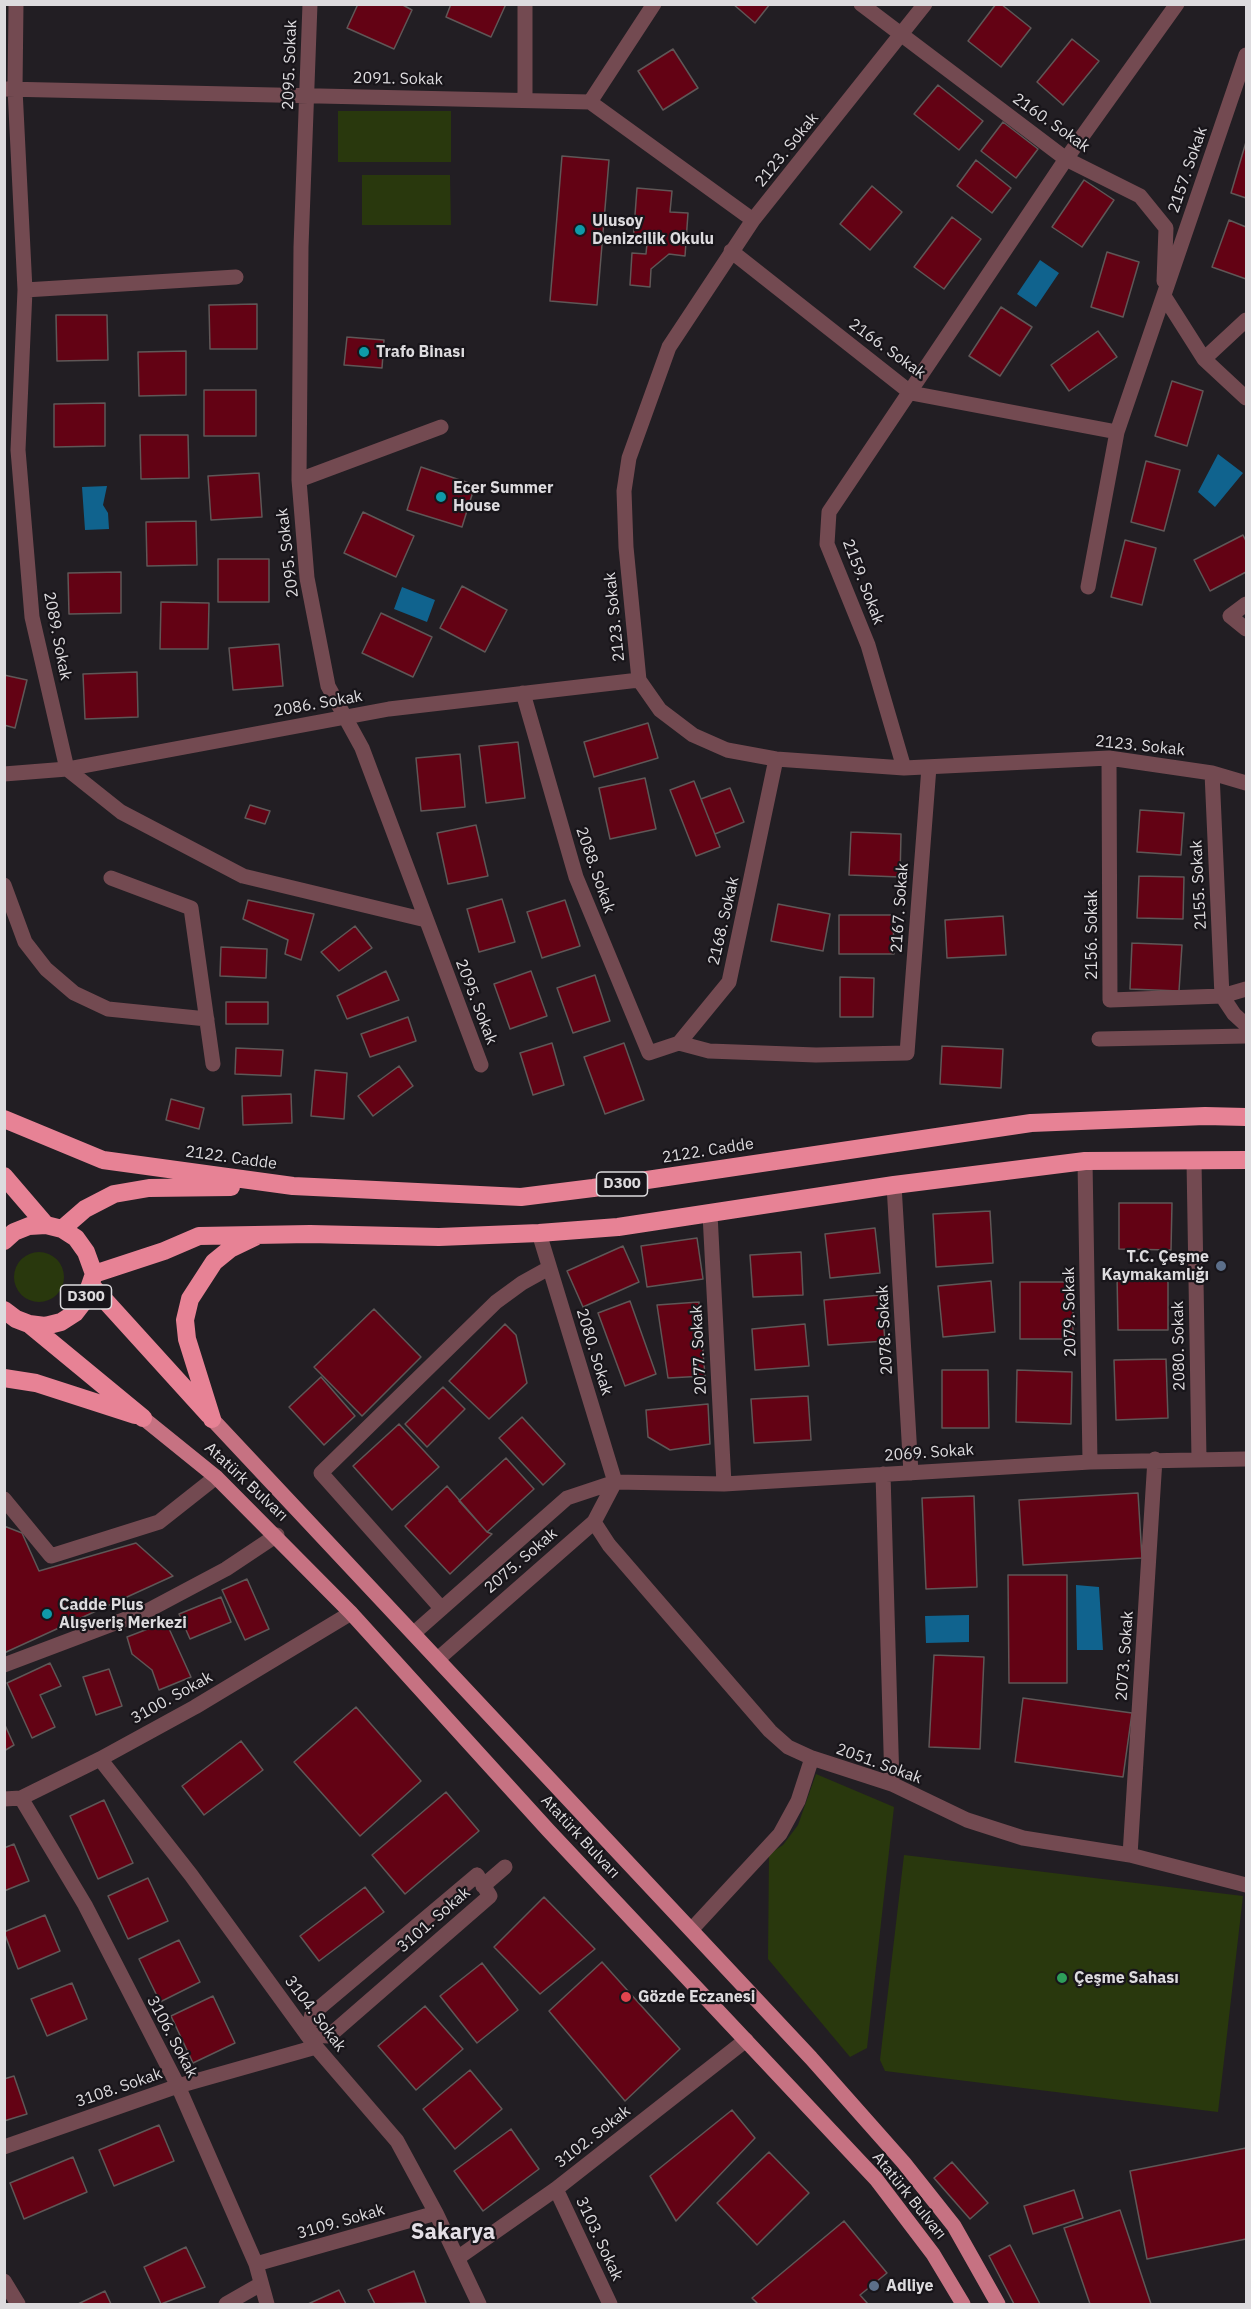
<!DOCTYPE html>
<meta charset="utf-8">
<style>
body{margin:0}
#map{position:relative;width:1251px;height:2309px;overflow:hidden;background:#221e23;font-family:"IBM Plex Sans",sans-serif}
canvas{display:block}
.frame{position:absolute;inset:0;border:6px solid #dddbde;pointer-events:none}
</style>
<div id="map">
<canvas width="1251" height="2309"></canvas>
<div class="frame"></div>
</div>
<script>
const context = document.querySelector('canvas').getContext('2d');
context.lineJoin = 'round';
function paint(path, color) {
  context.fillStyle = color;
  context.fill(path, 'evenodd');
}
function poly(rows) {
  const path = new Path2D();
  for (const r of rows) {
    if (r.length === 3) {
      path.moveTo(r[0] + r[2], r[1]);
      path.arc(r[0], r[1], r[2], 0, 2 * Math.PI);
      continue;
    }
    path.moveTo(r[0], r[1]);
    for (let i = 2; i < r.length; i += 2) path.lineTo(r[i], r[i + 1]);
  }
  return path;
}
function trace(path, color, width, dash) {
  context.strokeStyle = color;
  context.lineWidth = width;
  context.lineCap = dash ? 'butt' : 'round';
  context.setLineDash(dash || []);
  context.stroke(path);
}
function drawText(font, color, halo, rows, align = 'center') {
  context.font = font + ' "IBM Plex Sans",sans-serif';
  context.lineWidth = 4.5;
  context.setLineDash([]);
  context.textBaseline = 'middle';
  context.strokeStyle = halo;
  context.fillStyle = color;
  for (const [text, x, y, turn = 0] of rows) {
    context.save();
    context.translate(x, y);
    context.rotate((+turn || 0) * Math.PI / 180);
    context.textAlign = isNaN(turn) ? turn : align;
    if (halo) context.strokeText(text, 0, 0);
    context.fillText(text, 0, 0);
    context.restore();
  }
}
const green = poly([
 [338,111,451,111,451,162,338,162],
 [362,175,450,175,451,225,362,225],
 [39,1277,25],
 [816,1774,894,1807,867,2048,850,2057,768,1959,769,1854,783,1845,798,1825],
 [904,1855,1243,1896,1218,2112,885,2071,880,2060]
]);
const water = poly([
 [1040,260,1059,273,1036,307,1017,294],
 [1218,454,1243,473,1215,507,1198,492],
 [107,486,103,505,108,513,109,529,85,530,82,487],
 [402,587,435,600,427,622,394,609],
 [1076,1585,1099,1587,1103,1650,1077,1650],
 [969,1615,969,1642,926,1643,925,1616]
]);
const building = poly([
 [358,4,401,4,412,10,394,49,347,28,358,4],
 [451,4,506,4,491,37,446,17,451,4],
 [733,4,770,4,755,23,733,4],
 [996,4,1001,4,1031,28,1001,67,968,41,996,4],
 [1072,39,1099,61,1063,105,1037,82,1072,39],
 [673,49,698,88,663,110,638,71,673,49],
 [938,85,983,121,959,150,914,114,938,85],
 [1003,122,1038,149,1016,178,981,151,1003,122],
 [1246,142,1246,198,1231,193,1246,142],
 [562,156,609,160,597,305,550,301,562,156],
 [976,160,1011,188,992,213,957,186,976,160],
 [1084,180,1114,200,1082,247,1052,227,1084,180],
 [872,186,902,212,870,250,840,224,872,186],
 [637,188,672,191,670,212,688,213,685,256,669,254,651,269,650,287,630,285,632,253,646,254,647,243,633,242,637,188],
 [952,217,981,239,944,289,914,267,952,217],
 [1229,220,1246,227,1246,279,1212,267,1229,220],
 [1107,252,1139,262,1123,317,1091,307,1107,252],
 [257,304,257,349,210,349,209,305,257,304],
 [1001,307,1032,327,1000,376,969,356,1001,307],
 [56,315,107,315,108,360,57,361,56,315],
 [1098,331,1117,357,1069,391,1051,365,1098,331],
 [347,337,384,340,382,368,344,365,347,337],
 [186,351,186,395,139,396,138,352,186,351],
 [1172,381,1203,391,1187,446,1155,436,1172,381],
 [204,390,256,390,256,436,204,436,204,390],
 [105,403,105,446,54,447,54,404,105,403],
 [140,435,188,435,189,478,141,479,140,435],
 [1146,461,1180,470,1164,531,1131,522,1146,461],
 [421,467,475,485,462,527,407,510,421,467],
 [259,473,262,517,211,520,208,476,259,473],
 [363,512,414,536,396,577,344,553,363,512],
 [196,521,197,565,147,566,146,522,196,521],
 [1243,535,1246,541,1246,572,1210,591,1194,560,1243,535],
 [1125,540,1156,548,1142,605,1111,597,1125,540],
 [218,559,269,559,269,602,218,602,218,559],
 [121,572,121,613,69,614,68,573,121,572],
 [462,586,507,610,485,652,440,628,462,586],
 [161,602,209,603,208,649,160,649,161,602],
 [381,613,432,637,413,677,362,653,381,613],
 [279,644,283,686,233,690,229,648,279,644],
 [137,672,138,717,85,719,83,674,137,672],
 [4,675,27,680,15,728,4,725,4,675],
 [648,723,658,758,594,777,584,742,648,723],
 [518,742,525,798,486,803,479,746,518,742],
 [460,754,465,807,421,811,416,758,460,754],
 [645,778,656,829,610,839,599,788,645,778],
 [694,781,720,847,696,856,670,790,694,781],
 [730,788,744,822,715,834,701,799,730,788],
 [250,805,270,811,265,824,245,818,250,805],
 [1140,810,1184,813,1181,855,1137,852,1140,810],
 [476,825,488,876,448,884,437,833,476,825],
 [851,832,901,834,900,877,849,875,851,832],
 [1139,876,1184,877,1183,919,1137,918,1139,876],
 [502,899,515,942,479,952,467,909,502,899],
 [248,900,314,914,301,960,285,954,288,940,243,919,248,900],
 [565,900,580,946,542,958,527,912,565,900],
 [778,904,830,914,823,951,771,941,778,904],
 [839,915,893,915,894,954,839,954,839,915],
 [1003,916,1006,955,947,958,945,920,1003,916],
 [355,926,372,948,339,971,321,952,355,926],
 [1132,943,1182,945,1179,991,1130,989,1132,943],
 [221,947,267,949,266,978,220,976,221,947],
 [386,971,399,1000,347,1019,337,996,386,971],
 [531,971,547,1016,510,1029,494,984,531,971],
 [595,975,610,1021,573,1033,557,988,595,975],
 [840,977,874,978,873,1017,840,1017,840,977],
 [226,1002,268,1002,268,1024,226,1024,226,1002],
 [408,1017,416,1041,370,1057,361,1034,408,1017],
 [552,1043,564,1085,533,1095,520,1053,552,1043],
 [624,1043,644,1100,605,1114,584,1057,624,1043],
 [942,1046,1003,1049,1001,1088,940,1084,942,1046],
 [236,1048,283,1050,281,1076,235,1074,236,1048],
 [399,1066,413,1086,373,1116,358,1096,399,1066],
 [315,1070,347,1073,344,1119,311,1116,315,1070],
 [291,1094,292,1123,243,1125,242,1096,291,1094],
 [171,1099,204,1108,199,1129,166,1120,171,1099],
 [1119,1203,1172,1203,1171,1250,1119,1249,1119,1203],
 [990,1211,993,1263,936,1267,933,1214,990,1211],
 [875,1228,880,1273,830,1278,825,1234,875,1228],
 [697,1238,703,1279,647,1287,641,1246,697,1238],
 [623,1246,639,1282,583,1307,567,1271,623,1246],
 [801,1252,803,1295,753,1297,750,1255,801,1252],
 [1168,1273,1168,1330,1118,1330,1117,1274,1168,1273],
 [991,1281,995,1332,943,1337,938,1286,991,1281],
 [1020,1282,1073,1282,1073,1339,1020,1339,1020,1282],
 [881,1295,885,1341,828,1345,824,1300,881,1295],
 [630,1301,656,1374,625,1386,598,1313,630,1301],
 [699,1302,705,1376,668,1378,657,1305,699,1302],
 [374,1309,421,1357,362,1416,314,1367,374,1309],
 [505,1324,516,1335,527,1383,489,1419,449,1381,505,1324],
 [805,1324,809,1366,755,1370,752,1329,805,1324],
 [1166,1359,1168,1418,1116,1420,1114,1360,1166,1359],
 [942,1370,988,1370,989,1428,942,1428,942,1370],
 [1017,1370,1072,1372,1071,1424,1016,1422,1017,1370],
 [321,1377,355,1416,324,1445,289,1407,321,1377],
 [443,1387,465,1409,427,1447,405,1424,443,1387],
 [808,1396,811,1440,754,1443,751,1399,808,1396],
 [708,1404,710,1444,670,1450,648,1437,646,1410,708,1404],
 [522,1417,565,1464,543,1485,499,1438,522,1417],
 [399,1424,439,1467,392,1510,353,1466,399,1424],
 [506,1458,534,1489,487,1532,459,1501,506,1458],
 [447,1486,487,1532,492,1534,450,1574,405,1526,447,1486],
 [1138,1493,1142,1558,1023,1565,1019,1500,1138,1493],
 [974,1496,977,1587,926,1589,922,1498,974,1496],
 [4,1526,22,1533,39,1571,136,1543,173,1576,4,1653,4,1526],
 [1008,1575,1067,1575,1067,1683,1009,1683,1008,1575],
 [247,1579,269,1629,245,1640,222,1590,247,1579],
 [221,1597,231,1622,190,1639,179,1614,221,1597],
 [166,1622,191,1677,159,1690,152,1670,132,1654,127,1637,166,1622],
 [934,1655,984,1657,980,1749,929,1747,934,1655],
 [50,1663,61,1686,40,1695,55,1727,32,1738,7,1683,50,1663],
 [109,1669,122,1706,96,1715,83,1677,109,1669],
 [1023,1698,1132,1713,1123,1777,1015,1762,1023,1698],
 [356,1707,421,1781,360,1836,294,1762,356,1707],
 [4,1723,14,1745,4,1751,4,1723],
 [241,1741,263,1770,204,1815,182,1786,241,1741],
 [446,1792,479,1831,405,1894,372,1855,446,1792],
 [104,1800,133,1863,98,1879,70,1816,104,1800],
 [14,1844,29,1881,4,1891,4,1848,14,1844],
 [148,1878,168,1921,128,1939,108,1896,148,1878],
 [365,1887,384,1912,319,1961,300,1936,365,1887],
 [544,1897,595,1949,540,1994,494,1947,544,1897],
 [45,1915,60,1951,18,1969,4,1932,45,1915],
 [179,1940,200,1982,160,2002,139,1959,179,1940],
 [602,1962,680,2049,625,2101,549,2011,602,1962],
 [482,1963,518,2010,477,2043,440,1996,482,1963],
 [72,1983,87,2019,47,2036,31,1999,72,1983],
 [213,1996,235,2043,193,2063,171,2016,213,1996],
 [425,2006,463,2049,416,2090,378,2046,425,2006],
 [470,2070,502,2109,455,2149,423,2109,470,2070],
 [14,2076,27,2114,4,2121,4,2079,14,2076],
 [732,2110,755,2138,676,2221,650,2176,732,2110],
 [159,2125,174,2161,114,2186,99,2150,159,2125],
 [511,2129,539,2169,483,2211,454,2171,511,2129],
 [1246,2148,1246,2239,1147,2259,1130,2171,1246,2148],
 [769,2152,809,2193,757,2245,717,2203,769,2152],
 [73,2157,87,2192,24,2219,10,2183,73,2157],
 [952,2162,988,2203,970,2219,934,2178,952,2162],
 [1074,2190,1083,2218,1033,2234,1024,2206,1074,2190],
 [1120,2210,1151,2304,1090,2304,1064,2228,1120,2210],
 [844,2221,887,2273,860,2295,868,2304,758,2304,752,2298,844,2221],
 [1010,2245,1040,2304,1014,2304,989,2256,1010,2245],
 [186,2247,205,2287,161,2304,144,2267,186,2247],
 [414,2271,426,2303,375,2304,368,2290,414,2271],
 [339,2290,346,2304,308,2304,339,2290],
 [105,2291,111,2304,78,2304,105,2291]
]);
const minor = poly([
 [16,4,15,89,25,290,18,450,32,617,67,769,121,812,243,876,426,920],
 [310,4,301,247,299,480,307,578,328,686,362,748,481,1065],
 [861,4,1066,159,1140,196,1166,228,1164,281],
 [925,4,753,220,669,347,629,458,624,491,626,547,639,680,660,710,693,735,727,750,776,759,904,768,1109,758,1212,773,1246,783],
 [4,89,590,102,753,220],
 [525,99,525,4],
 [590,102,654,4],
 [731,251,911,393,1117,432],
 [25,290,236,277],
 [1164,296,1204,359,1246,398],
 [1204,359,1246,320],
 [299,480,441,427],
 [1088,587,1117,432,1246,55],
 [1246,604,1230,616,1246,629],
 [523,693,576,877,649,1053,679,1043,729,982,776,759],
 [1109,758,1110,1000,1222,996,1246,989],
 [904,768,868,645,827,544,829,512,1066,159,1177,4],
 [1212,773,1222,996,1234,1014,1246,1025],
 [4,774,67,769,389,709,639,680],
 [111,878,191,908,213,1064],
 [4,885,25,942,46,969,74,993,108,1009,207,1019],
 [1099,1039,1246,1036],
 [679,1043,709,1051,816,1055,907,1053,929,767],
 [1085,1161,1090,1462],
 [1194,1161,1199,1459],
 [894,1185,911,1473],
 [710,1214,724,1484],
 [539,1233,615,1482],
 [883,1474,892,1784],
 [4,1499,51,1556,159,1522,216,1477],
 [594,1522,609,1545,770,1731,788,1747,812,1758,892,1784,967,1820,1023,1838,1130,1855,1246,1885],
 [441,1608,321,1473,496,1302,522,1283,549,1268],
 [414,1633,567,1498,615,1482,724,1484,1090,1462,1246,1459],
 [439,1658,594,1522,615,1482],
 [4,1665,147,1611,226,1569,277,1535],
 [100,1759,191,1875,316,2047,397,2141,436,2213,479,2304],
 [21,1798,85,1905,178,2086,256,2264,267,2304],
 [4,1799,21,1798,100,1759,195,1707,351,1613],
 [1130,1855,1155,1459],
 [477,1875,490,1896,329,2036,307,2035,312,2014,477,1875],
 [483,1886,505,1867],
 [692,1929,780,1834,798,1801,812,1758],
 [4,2147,178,2086,316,2047],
 [556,2189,610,2304],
 [459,2257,556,2189,746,2040],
 [256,2264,436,2213],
 [4,2281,18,2304],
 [226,2304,261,2284]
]);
const major = poly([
 [143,1418,216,1477,351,1613,548,1830,876,2179,933,2254,963,2304],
 [212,1419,811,2058,904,2163,954,2226,998,2304]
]);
const highway = poly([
 [4,1119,103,1160,293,1186,521,1197,593,1188,1031,1123,1205,1116,1246,1117],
 [4,1176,46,1225],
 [62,1229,85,1209,114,1194,149,1188,231,1187],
 [4,1241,14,1232,29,1226,46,1225,62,1229,76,1238,86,1252,94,1274,85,1300,75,1313,61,1322,45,1326,29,1324,16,1319,4,1310],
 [94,1274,164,1251,199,1236,310,1234,439,1237,539,1233,618,1227,894,1185,1085,1161,1246,1160],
 [91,1285,209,1415],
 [29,1324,143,1418],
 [4,1378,36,1383,135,1415],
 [212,1419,187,1339,185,1320,190,1299,214,1262,230,1249,255,1237]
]);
const markers = [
 [580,230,6,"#0f9aa8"],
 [364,352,6,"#0f9aa8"],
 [441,497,6,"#0f9aa8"],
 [1221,1266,6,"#5c6f8a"],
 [47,1614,6,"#0f9aa8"],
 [1062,1978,6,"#2e9e5b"],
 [626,1997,6,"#e0444e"],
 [874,2286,6,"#5c6f8a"]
];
const shields = [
 [622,1184,51],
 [86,1297,51]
];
const shieldNames = [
 ["D300",622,1184],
 ["D300",86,1297]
];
const streetNames = [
 ["2095. Sokak",290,65,-88],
 ["2091. Sokak",398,79,1],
 ["2160. Sokak",1051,123,35],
 ["2123. Sokak",787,150,-51],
 ["2157. Sokak",1188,170,-71],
 ["2166. Sokak",887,349,36],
 ["2095. Sokak",288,553,-97],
 ["2159. Sokak",863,582,69],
 ["2123. Sokak",615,617,-96],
 ["2089. Sokak",57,636,79],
 ["2086. Sokak",318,704,-10],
 ["2123. Sokak",1140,746,6],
 ["2088. Sokak",595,870,71],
 ["2155. Sokak",1199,885,-93],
 ["2167. Sokak",900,908,-86],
 ["2168. Sokak",724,921,-77],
 ["2156. Sokak",1092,935,-90],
 ["2095. Sokak",476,1002,69],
 ["2122. Cadde",708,1151,-9],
 ["2122. Cadde",231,1158,8],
 ["2079. Sokak",1070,1312,-91],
 ["2078. Sokak",885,1330,-93],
 ["2080. Sokak",1179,1346,-91],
 ["2077. Sokak",699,1350,-93],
 ["2080. Sokak",594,1352,73],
 ["2069. Sokak",929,1453,-4],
 ["Atatürk Bulvarı",246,1482,43],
 ["2075. Sokak",521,1561,-41],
 ["2073. Sokak",1125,1656,-86],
 ["3100. Sokak",172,1698,-29],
 ["2051. Sokak",879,1764,20],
 ["Atatürk Bulvarı",580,1837,47],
 ["3101. Sokak",434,1920,-41],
 ["3104. Sokak",315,2014,53],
 ["3106. Sokak",172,2037,62],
 ["3108. Sokak",119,2088,-19],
 ["3102. Sokak",593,2137,-38],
 ["Atatürk Bulvarı",909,2196,51],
 ["3109. Sokak",341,2222,-16],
 ["3103. Sokak",599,2239,65]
];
const poiNames = [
 ["Ulusoy",592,221],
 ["Denizcilik Okulu",592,239],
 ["Trafo Binası",376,352],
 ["Ecer Summer",453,488],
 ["House",453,506],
 ["T.C. Çeşme",1209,1257,"right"],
 ["Kaymakamlığı",1209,1275,"right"],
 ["Cadde Plus",59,1605],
 ["Alışveriş Merkezi",59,1623],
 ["Çeşme Sahası",1074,1978],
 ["Gözde Eczanesi",638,1997],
 ["Adliye",886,2286]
];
const districtNames = [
 ["Sakarya",453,2233]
];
paint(green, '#29380d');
paint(water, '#10638e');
paint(building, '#630214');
trace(building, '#5f5757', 1.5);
trace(minor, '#734a51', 15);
trace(major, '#c67282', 15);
trace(highway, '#e78295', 18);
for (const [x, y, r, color] of markers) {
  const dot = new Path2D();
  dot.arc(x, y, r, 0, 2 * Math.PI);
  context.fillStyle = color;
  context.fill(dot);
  trace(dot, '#18151a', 2);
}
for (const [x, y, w] of shields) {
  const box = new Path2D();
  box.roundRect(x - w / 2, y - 12, w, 24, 4.5);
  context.fillStyle = '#18151a';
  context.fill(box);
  trace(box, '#dddbde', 1.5);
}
drawText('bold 15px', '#dddbde', null, shieldNames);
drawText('16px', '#dddbde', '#18151a', streetNames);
drawText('bold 16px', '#dddbde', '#18151a', poiNames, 'left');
drawText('bold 22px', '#e4dfe6', '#18151a', districtNames);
</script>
